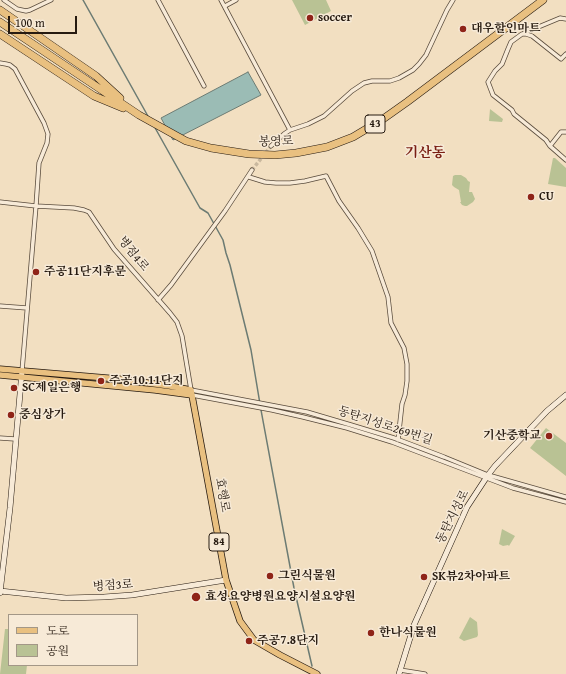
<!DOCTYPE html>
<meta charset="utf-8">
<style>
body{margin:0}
#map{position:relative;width:566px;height:674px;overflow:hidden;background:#f2dfc1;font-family:"Gentium Book Plus","Noto Serif KR",serif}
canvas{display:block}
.legend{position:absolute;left:8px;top:614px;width:130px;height:52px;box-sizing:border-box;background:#f7ead7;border:1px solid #a39787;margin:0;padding:5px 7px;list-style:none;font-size:12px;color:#261a10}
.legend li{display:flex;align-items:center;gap:8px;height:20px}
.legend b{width:20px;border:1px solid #a39787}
.scale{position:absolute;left:8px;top:16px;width:69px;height:18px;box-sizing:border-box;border:2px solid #261a10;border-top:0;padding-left:5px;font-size:12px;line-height:14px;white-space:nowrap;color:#261a10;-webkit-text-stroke:3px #f7ead7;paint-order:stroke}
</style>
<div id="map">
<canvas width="566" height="674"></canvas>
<ul class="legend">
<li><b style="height:5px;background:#e9c080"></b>도로</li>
<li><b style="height:11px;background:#b9c294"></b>공원</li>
</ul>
<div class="scale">100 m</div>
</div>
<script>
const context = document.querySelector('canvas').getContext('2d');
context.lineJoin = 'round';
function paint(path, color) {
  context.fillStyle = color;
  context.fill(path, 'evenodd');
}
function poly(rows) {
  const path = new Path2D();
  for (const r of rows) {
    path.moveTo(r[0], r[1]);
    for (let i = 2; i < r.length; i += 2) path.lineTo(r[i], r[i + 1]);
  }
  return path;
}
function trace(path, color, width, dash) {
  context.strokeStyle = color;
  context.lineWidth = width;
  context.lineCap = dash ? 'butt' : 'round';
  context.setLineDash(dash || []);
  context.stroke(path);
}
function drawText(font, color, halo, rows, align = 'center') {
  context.font = font + ' "Gentium Book Plus","Noto Serif KR",serif';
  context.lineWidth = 3;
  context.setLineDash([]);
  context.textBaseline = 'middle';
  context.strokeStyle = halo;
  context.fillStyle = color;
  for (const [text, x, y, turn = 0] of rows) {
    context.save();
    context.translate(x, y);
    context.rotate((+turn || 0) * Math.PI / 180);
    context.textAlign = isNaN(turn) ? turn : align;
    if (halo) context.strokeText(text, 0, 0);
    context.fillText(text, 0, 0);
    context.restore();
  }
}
const green = poly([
 [292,0,326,0,331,11,305,25],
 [490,109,503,119,502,122,489,121],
 [553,158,555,158,566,168,566,187,548,184],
 [455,175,461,175,466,178,468,181,470,182,469,192,472,192,475,199,473,202,467,206,465,206,462,205,460,202,461,202,459,190,454,187,452,185,453,176],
 [546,428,566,443,566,476,530,448],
 [502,529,515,536,509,546,508,545,503,546,499,544],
 [470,617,477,622,478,635,477,637,464,641,459,638],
 [5,629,9,629,9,665,27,665,26,674,0,674]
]);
const water = poly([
 [248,72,261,95,173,140,161,118,248,72]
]);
const stream = poly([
 [83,0,149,118],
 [154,126,200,208,208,213,223,240,226,253,230,265,251,350,261,410,294,588,312,666]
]);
const streetTunnel = poly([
 [252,170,271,146]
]);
const street = poly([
 [4,0,17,9,26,11,30,10,51,0],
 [158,0,204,86],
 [221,0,290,130],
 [225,6,236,0],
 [524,33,560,18,566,19],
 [566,54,561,59,532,36,526,34,522,34,511,42,508,49,502,64,495,71,488,82,493,95,512,110,514,114,546,140,550,146,566,160],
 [0,63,6,64,10,65,15,69,44,123,48,134,47,143,39,163,36,206,22,371],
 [271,146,284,134,290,130,308,124,324,116,352,91,364,83,372,81,390,81,399,78,413,70,419,64,426,55,447,10,453,0],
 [550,146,561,132,566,132],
 [249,177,265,182,276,183,290,183,305,181,326,176,339,201,358,228,372,251,388,297,391,323,404,348,407,364,407,381,405,395,402,404,398,440],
 [0,202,36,206,74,208,84,210,89,212,114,249,170,313,177,322,182,336,191,390,307,412,351,425,394,438,444,457,488,475,566,497],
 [158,300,171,285,225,211,252,170],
 [0,306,27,308],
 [192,395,272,410,303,417,347,428,392,442,513,488,566,502],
 [0,438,15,439],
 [400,670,425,674]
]);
const secondary = poly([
 [0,591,66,598,104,597,132,595,226,580],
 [0,593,10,508,22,371],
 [399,674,414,625,467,507,488,475,495,466,547,411,566,395]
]);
const primary = poly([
 [0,369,119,379,170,386,191,390,226,580,240,621,254,640,280,655,317,674],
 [0,375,155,390,192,395]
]);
const highway = poly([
 [0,10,96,76,120,98],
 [0,22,139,115,175,135,186,141,211,148,249,154,275,155,296,153,327,147,353,137,383,119,407,102,543,0],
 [0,34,94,96,123,108]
]);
const markers = [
 [310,18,4,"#8f2418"],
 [463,29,4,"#8f2418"],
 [531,197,4,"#8f2418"],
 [36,272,4,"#8f2418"],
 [101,381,4,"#8f2418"],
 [14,388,4,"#8f2418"],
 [11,415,4,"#8f2418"],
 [549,436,4,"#8f2418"],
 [270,576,4,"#8f2418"],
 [424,577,4,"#8f2418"],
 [196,597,5,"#8f2418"],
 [371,633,4,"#8f2418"],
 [249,641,4,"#8f2418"]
];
const shields = [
 [375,124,20],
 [219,542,20]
];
const shieldNames = [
 ["43",375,124],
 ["84",219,542]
];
const poiNames = [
 ["soccer",318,18],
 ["대우할인마트",471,29],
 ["CU",539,197],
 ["주공11단지후문",44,272],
 ["주공10.11단지",109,381],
 ["SC제일은행",22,388],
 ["중심상가",19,415],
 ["기산중학교",541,436,"right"],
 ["그린식물원",278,576],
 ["SK뷰2차아파트",432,577],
 ["효성요양병원요양시설요양원",205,597],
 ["한나식물원",379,633],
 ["주공7.8단지",257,641]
];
const streetNames = [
 ["봉영로",276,142,-2],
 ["병점4로",133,254,51],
 ["동탄지성로269번길",385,426,18],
 ["효행로",222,495,80],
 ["동탄지성로",453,517,-63],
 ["병점3로",113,586,-4]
];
const quarterNames = [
 ["기산동",425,153]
];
paint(green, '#b9c294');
paint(water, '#9bbcb5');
trace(water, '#6c7b73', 1);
trace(stream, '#6c7b73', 1.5);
trace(streetTunnel, '#c9b89e', 3.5, [3.5, 2]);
trace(street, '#594b3c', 5);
trace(secondary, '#261a10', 6);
trace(primary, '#261a10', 7);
trace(highway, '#261a10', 8);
trace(street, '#f7ead7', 3.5);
trace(secondary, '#f7ead7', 5);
trace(primary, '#e9c080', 5.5);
trace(highway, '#e9c080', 7);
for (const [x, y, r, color] of markers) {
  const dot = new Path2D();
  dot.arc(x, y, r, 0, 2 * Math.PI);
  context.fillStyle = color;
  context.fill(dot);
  trace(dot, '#f7ead7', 1.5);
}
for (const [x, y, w] of shields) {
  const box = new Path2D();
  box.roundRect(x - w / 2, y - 9, w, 18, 3);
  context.fillStyle = '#f7ead7';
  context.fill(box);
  trace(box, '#261a10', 1);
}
drawText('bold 11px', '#261a10', null, shieldNames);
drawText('bold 12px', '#261a10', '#f7ead7', poiNames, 'left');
drawText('12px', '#261a10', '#f7ead7', streetNames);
drawText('bold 14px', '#7a1f14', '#f7ead7', quarterNames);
</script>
